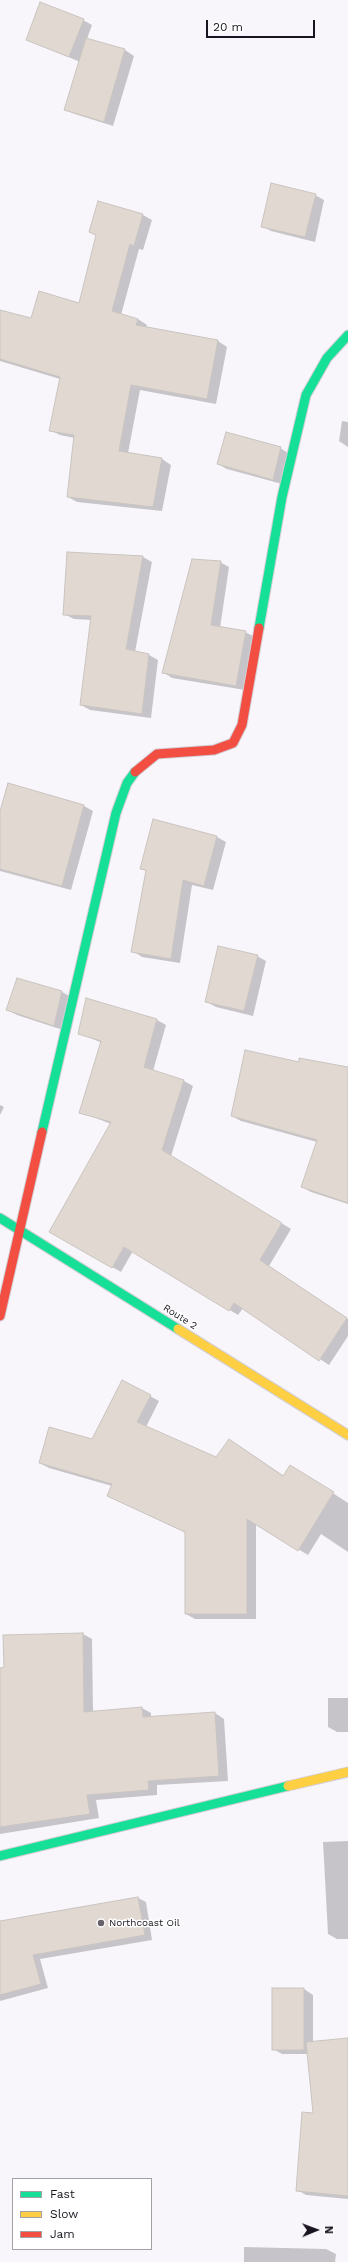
<!DOCTYPE html>
<style>
body{margin:0}
#map{position:relative;width:348px;height:2262px;overflow:hidden;background:#f8f6fa;font-family:"Work Sans",sans-serif}
canvas{display:block}
.legend{position:absolute;left:12px;top:2178px;width:140px;height:72px;box-sizing:border-box;background:#fff;border:1px solid #a3a1a5;margin:0;padding:5px 7px;list-style:none;font-size:12px;color:#19141f}
.legend li{display:flex;align-items:center;gap:8px;height:20px}
.legend b{width:20px;border:1px solid #a3a1a5}
.north{position:absolute;left:296px;top:2210px;width:40px;height:40px;-webkit-text-stroke:3px #fff;paint-order:stroke;rotate:89deg;font-size:11px;font-weight:700;line-height:16px;text-align:center;color:#19141f}
.north::after{content:'';display:block;margin:auto;width:14px;height:18px;background:#19141f;clip-path:polygon(50% 0,100% 100%,50% 72%,0 100%)}
.scale{position:absolute;left:206px;top:20px;width:109px;height:18px;box-sizing:border-box;border:2px solid #19141f;border-top:0;padding-left:5px;font-size:12px;line-height:14px;white-space:nowrap;color:#19141f;-webkit-text-stroke:3px #fff;paint-order:stroke}
</style>
<div id="map">
<canvas width="348" height="2262"></canvas>
<ul class="legend">
<li><b style="height:5px;background:#16e098"></b>Fast</li>
<li><b style="height:5px;background:#ffcf43"></b>Slow</li>
<li><b style="height:5px;background:#f24e42"></b>Jam</li>
</ul>
<div class="north">N</div>
<div class="scale">20 m</div>
</div>
<script>
const context = document.querySelector('canvas').getContext('2d');
context.lineJoin = 'round';
function paint(path, color) {
  context.fillStyle = color;
  context.fill(path, 'evenodd');
}
function poly(rows) {
  const path = new Path2D();
  for (const r of rows) {
    path.moveTo(r[0], r[1]);
    for (let i = 2; i < r.length; i += 2) path.lineTo(r[i], r[i + 1]);
  }
  return path;
}
function trace(path, color, width, dash) {
  context.strokeStyle = color;
  context.lineWidth = width;
  context.lineCap = dash ? 'butt' : 'round';
  context.setLineDash(dash || []);
  context.stroke(path);
}
function drawText(font, color, halo, rows, align = 'center') {
  context.font = font + ' "Work Sans",sans-serif';
  context.lineWidth = 3;
  context.setLineDash([]);
  context.textBaseline = 'middle';
  context.strokeStyle = halo;
  context.fillStyle = color;
  for (const [text, x, y, turn = 0] of rows) {
    context.save();
    context.translate(x, y);
    context.rotate((+turn || 0) * Math.PI / 180);
    context.textAlign = isNaN(turn) ? turn : align;
    if (halo) context.strokeText(text, 0, 0);
    context.fillText(text, 0, 0);
    context.restore();
  }
}
const shadow = poly([
 [83,20,92,25,87,39,125,50,134,56,113,126,75,114,65,109,80,62,27,39],
 [315,195,324,200,315,242,271,231,262,226],
 [99,202,143,215,152,220,143,250,139,249,121,315,138,319,147,325,146,327,218,341,227,347,216,404,140,390,128,453,162,459,171,465,162,511,77,502,68,497,75,438,60,435,50,430,60,379,0,361,0,311,32,319,80,304,97,236,90,232],
 [342,421,348,422,348,447,339,441],
 [280,448,290,454,282,484,227,469,218,464],
 [68,553,143,557,152,562,135,652,149,655,158,660,151,718,90,710,81,705,92,620,74,619,64,614],
 [220,562,229,567,220,628,245,632,255,637,245,690,172,678,163,672],
 [9,784,84,806,93,811,71,890,0,871,0,815],
 [217,837,226,842,213,890,192,885,180,963,142,957,133,951,146,871,141,868],
 [257,956,266,961,253,1016,216,1007,207,1002],
 [62,992,71,997,63,1030,17,1015,8,1010],
 [87,1000,157,1020,166,1025,153,1071,184,1081,193,1086,171,1156,291,1229,269,1266,348,1319,348,1336,329,1365,243,1308,238,1315,133,1251,121,1272,50,1232,111,1124,81,1112,102,1043,79,1033],
 [299,1063,348,1068,348,1204,311,1192,302,1187,317,1142,241,1121,232,1116],
 [0,1105,4,1107,0,1115],
 [150,1396,159,1401,146,1427,217,1458,238,1445,284,1476,299,1471,348,1503,348,1552,321,1534,308,1555,256,1524,256,1619,195,1619,186,1614,186,1533,108,1496,112,1486,49,1468,40,1463,92,1440],
 [83,1634,92,1639,93,1712,142,1708,151,1713,151,1718,215,1713,224,1719,228,1781,157,1785,157,1795,96,1800,99,1818,0,1834,0,1669,5,1668],
 [328,1698,348,1698,348,1732,337,1732,328,1727],
 [348,1841,348,1939,337,1939,328,1934,323,1842],
 [138,1898,146,1902,152,1940,40,1959,48,1988,0,2001,0,1923,22,1917],
 [304,1989,313,1995,313,2042,348,2039,348,2199,306,2195,297,2190,314,2114,308,2054,282,2054,273,2049],
 [244,2247,326,2249,336,2254,335,2262,244,2262]
]);
const building = poly([
 [40,2,84,19,69,57,26,40,40,2],
 [86,38,125,49,104,122,64,110,86,38],
 [271,183,316,194,305,237,261,227,271,183],
 [98,201,143,214,134,246,130,244,112,311,138,319,136,325,218,340,207,399,131,385,119,451,162,458,153,507,67,497,74,435,49,431,60,377,0,359,0,310,31,318,39,291,79,303,96,235,89,232,98,201],
 [226,432,281,447,273,480,217,464,226,432],
 [67,552,143,556,126,649,149,654,142,714,80,705,91,616,63,615,67,552],
 [192,559,221,561,211,625,246,631,236,686,162,673,192,559],
 [8,783,84,805,62,886,0,869,0,811,8,783],
 [153,819,217,836,204,886,183,880,171,959,131,952,146,870,140,869,153,819],
 [218,946,258,955,244,1011,205,1002,218,946],
 [17,978,62,991,54,1026,6,1010,17,978],
 [86,998,157,1019,144,1067,184,1080,162,1150,282,1223,260,1260,347,1318,319,1361,234,1303,229,1311,124,1247,112,1268,49,1232,111,1122,79,1113,101,1041,78,1034,86,998],
 [245,1050,299,1062,299,1058,348,1067,348,1203,301,1187,317,1140,231,1116,245,1050],
 [122,1380,151,1395,137,1422,216,1457,229,1439,283,1476,290,1465,334,1492,298,1551,247,1519,247,1614,185,1614,185,1532,107,1496,112,1484,39,1463,49,1427,92,1439,122,1380],
 [83,1633,84,1712,142,1707,143,1717,215,1712,219,1776,148,1781,149,1790,87,1795,90,1814,0,1827,0,1668,4,1667,3,1635,83,1633],
 [138,1897,145,1935,33,1955,41,1984,0,1995,0,1921,138,1897],
 [272,1988,304,1988,304,2050,272,2050,272,1988],
 [348,2038,348,2196,296,2191,302,2112,313,2113,306,2042,348,2038]
]);
const fast = poly([
 [259,628,282,497,306,395,327,358,348,335],
 [42,1132,116,813,127,783,135,772],
 [0,1218,178,1329],
 [0,1856,288,1786]
]);
const slow = poly([
 [178,1329,348,1435],
 [288,1786,348,1772]
]);
const jam = poly([
 [135,772,157,754,214,750,233,743,242,725,259,628],
 [0,1316,42,1132]
]);
const markers = [
 [101,1923,4,"#67636c"]
];
const streetNames = [
 ["Route 2",180,1317,32]
];
const poiNames = [
 ["Northcoast Oil",109,1923]
];
paint(shadow, '#0003');
paint(building, '#e1d8d1');
trace(building, '#c9c4c1', 1);
trace(fast, '#d1ced5', 11);
trace(slow, '#d1ced5', 11);
trace(jam, '#d1ced5', 11);
trace(fast, '#16e098', 9);
trace(slow, '#ffcf43', 9);
trace(jam, '#f24e42', 9);
for (const [x, y, r, color] of markers) {
  const dot = new Path2D();
  dot.arc(x, y, r, 0, 2 * Math.PI);
  context.fillStyle = color;
  context.fill(dot);
  trace(dot, '#fff', 1.5);
}
drawText('10px', '#19141f', '#fff', streetNames);
drawText('10px', '#19141f', '#fff', poiNames, 'left');
</script>
